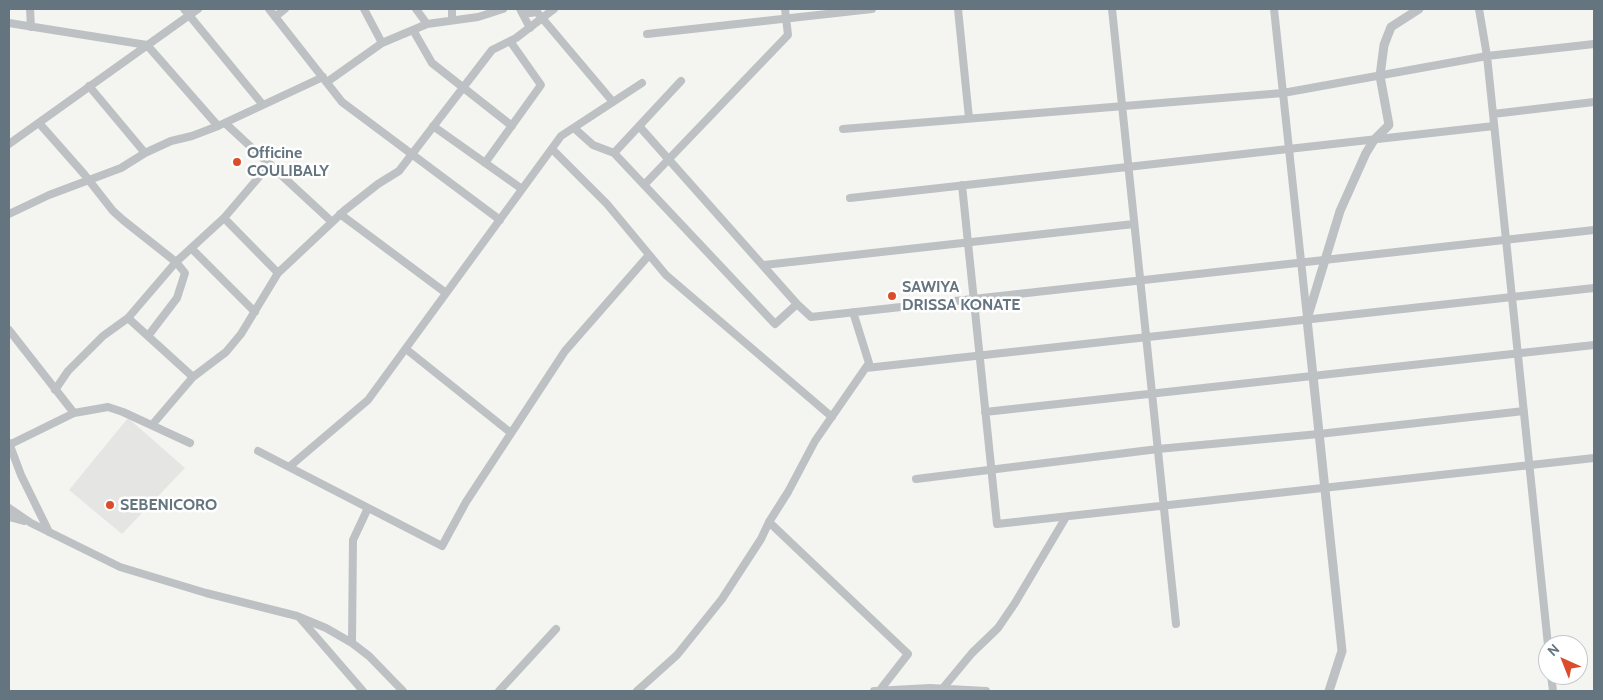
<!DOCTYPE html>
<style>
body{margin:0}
#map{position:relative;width:1603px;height:700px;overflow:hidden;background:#f4f4f0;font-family:Cabin,sans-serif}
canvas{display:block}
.frame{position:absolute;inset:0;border:10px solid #647580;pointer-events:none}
.north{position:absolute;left:1538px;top:635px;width:50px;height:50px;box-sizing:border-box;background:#fff;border:1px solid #c1c8cc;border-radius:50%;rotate:316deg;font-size:14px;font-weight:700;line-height:20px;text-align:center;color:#647580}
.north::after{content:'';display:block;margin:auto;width:18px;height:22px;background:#db4d2a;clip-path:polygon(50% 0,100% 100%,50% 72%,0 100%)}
</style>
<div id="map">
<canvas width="1603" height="700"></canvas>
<div class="frame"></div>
<div class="north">N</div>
</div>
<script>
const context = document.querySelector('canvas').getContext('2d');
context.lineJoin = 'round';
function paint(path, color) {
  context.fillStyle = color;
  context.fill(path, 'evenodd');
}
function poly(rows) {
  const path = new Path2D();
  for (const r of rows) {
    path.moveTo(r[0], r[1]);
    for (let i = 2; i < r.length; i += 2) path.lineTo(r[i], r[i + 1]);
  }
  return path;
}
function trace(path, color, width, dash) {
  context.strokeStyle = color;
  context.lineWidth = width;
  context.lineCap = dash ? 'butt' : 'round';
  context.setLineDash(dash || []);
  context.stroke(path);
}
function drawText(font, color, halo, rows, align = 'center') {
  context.font = font + ' Cabin,sans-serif';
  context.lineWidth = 5;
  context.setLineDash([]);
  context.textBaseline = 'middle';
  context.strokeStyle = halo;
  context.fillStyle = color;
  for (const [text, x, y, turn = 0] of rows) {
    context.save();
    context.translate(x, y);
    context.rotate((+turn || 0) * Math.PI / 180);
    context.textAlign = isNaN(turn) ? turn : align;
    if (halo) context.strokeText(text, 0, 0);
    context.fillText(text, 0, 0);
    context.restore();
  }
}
const built = poly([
 [128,418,185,468,122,534,69,490]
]);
const minor = poly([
 [30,9,31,27],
 [184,9,263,105],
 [269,9,342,102,500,220],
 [364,9,382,43],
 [416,9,427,24],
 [452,9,452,20],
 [520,9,530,28],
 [958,9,969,118],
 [1112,9,1176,624],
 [1274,9,1307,317],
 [1479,9,1487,56,1548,645],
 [523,14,537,12,613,102],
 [275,17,285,9],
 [9,23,147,45,218,126],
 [413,30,432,63,512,126],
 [647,34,872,9],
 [327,82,382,43,427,24,478,17,503,9],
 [89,86,145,153],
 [1493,114,1594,102],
 [39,123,84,174,113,211,123,220,176,262,185,273,177,298,148,336],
 [225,123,332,222],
 [433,126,522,189],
 [639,126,797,304,811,317,1594,230],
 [574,128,593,145,614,153,775,324,797,304],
 [843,129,1283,93,1487,56,1594,44],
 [9,144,198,9],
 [552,149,607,204,666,275,832,417],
 [614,153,681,81],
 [485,163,541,85,510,41],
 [644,185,788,35,785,9],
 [962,185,997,524,1594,458],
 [850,198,1494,126],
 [9,214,49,195,121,168,145,153,171,141,192,136,218,126,323,77],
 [340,214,446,293],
 [224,218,278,273],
 [191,248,255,312],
 [764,265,1134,224],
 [128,318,193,377],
 [9,330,74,413],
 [406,349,511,433],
 [866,368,1594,288],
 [55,390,68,371,103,336,128,318,176,262,224,218,270,164],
 [985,412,1594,345],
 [152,425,193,377,226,352,241,334,278,273,345,210,378,184,399,171,492,50,516,38,554,9],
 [9,443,21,475,49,532],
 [9,447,11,444,74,413,108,407,123,412,190,443],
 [258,451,442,546,466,502,565,351,649,255],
 [289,467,368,400,561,136,642,83],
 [916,479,1158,449,1319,434,1524,411],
 [9,508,31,523,120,567,206,593,297,616,326,628,352,643,369,656,403,691],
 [9,517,24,521],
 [769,522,908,654,880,690],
 [299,617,363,691],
 [352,643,353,540,368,508],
 [1551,675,1553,691],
 [943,688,972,653,998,628,1015,603,1066,517],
 [499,691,556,629],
 [637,691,677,655,722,599,761,539,769,522,788,492,815,441,869,363,853,312],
 [874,691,930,688,986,691]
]);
const tertiary = poly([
 [1329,691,1342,651,1307,319,1340,211,1366,153,1374,140,1389,125,1380,76,1384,45,1391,27,1419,9]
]);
const markers = [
 [237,162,5,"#db4d2a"],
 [892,296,5,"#db4d2a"],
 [110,505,5,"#db4d2a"]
];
const poiNames = [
 ["Officine",247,153],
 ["COULIBALY",247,171],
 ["SAWIYA",902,287],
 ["DRISSA KONATE",902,305],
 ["SEBENICORO",120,505]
];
paint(built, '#e5e6e4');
trace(minor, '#bdc1c4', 8);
trace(tertiary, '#bdc1c4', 9);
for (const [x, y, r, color] of markers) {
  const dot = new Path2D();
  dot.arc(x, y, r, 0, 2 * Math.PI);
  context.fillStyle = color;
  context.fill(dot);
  trace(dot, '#fff', 2);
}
drawText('bold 16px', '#647580', '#fff', poiNames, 'left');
</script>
